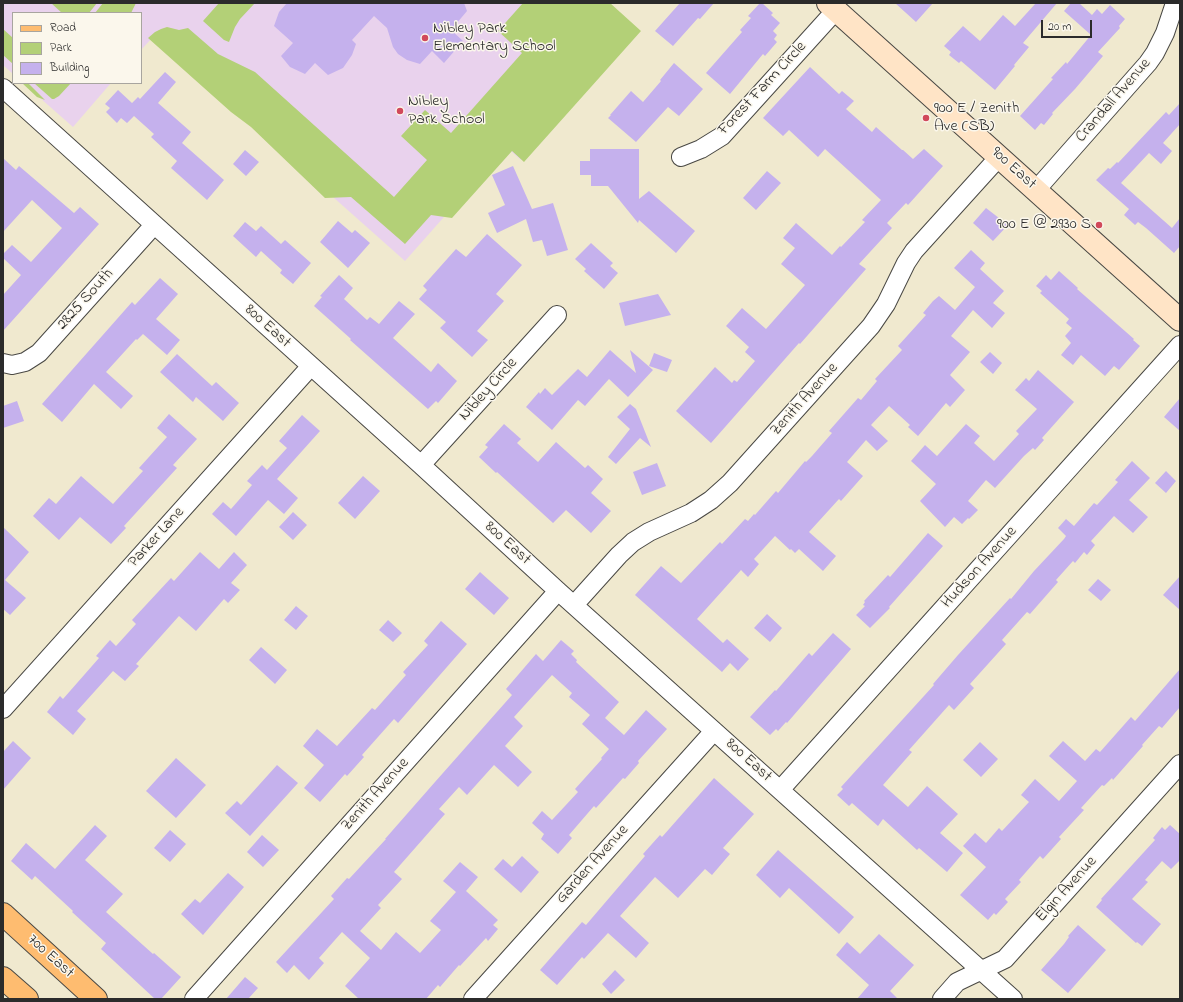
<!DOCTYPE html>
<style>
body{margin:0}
#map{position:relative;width:1183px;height:1002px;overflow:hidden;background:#f0e9cf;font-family:"Indie Flower",sans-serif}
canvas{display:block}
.frame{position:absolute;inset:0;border:4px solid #2b2b2b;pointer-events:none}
.legend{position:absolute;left:12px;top:12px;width:130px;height:72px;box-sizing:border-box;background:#fbf7ec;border:1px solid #a8a59f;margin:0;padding:5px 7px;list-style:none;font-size:12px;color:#2b2b2b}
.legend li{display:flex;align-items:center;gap:8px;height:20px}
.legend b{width:20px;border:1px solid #a8a59f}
.scale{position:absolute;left:1041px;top:20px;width:51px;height:18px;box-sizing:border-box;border:2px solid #2b2b2b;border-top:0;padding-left:5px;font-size:12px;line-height:14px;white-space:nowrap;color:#2b2b2b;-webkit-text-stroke:3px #fbf7ec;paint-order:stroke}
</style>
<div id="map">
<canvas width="1183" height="1002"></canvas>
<div class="frame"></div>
<ul class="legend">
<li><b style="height:5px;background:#febc70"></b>Road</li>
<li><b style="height:11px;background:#b3d077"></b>Park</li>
<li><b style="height:11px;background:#c5b1ed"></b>Building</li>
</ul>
<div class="scale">20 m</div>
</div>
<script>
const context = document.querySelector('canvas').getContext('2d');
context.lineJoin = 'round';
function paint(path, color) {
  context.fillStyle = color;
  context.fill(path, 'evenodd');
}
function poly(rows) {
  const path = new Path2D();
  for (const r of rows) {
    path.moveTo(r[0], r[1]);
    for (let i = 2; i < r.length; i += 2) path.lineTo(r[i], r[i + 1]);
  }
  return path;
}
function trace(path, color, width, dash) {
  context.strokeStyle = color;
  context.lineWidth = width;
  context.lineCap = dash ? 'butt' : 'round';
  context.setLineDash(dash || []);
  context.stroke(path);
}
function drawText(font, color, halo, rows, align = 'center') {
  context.font = font + ' "Indie Flower",sans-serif';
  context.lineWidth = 3;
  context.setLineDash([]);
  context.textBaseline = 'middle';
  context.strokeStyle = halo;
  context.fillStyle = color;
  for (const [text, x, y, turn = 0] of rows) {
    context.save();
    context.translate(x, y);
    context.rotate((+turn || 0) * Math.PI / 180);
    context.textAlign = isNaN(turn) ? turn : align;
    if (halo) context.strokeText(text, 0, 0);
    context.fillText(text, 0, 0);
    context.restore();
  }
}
const built = poly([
 [3,3,608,3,637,29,521,160,506,147,405,261,153,37,141,50,141,13,13,13,13,74,3,65],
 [23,83,111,83,73,127]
]);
const green = poly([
 [51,3,97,3,89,13,62,13],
 [103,3,136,3,131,13,95,13],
 [219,3,255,3,240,19,235,27,229,42,224,40,203,21],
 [523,3,610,3,641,31,524,162,512,151,452,218,431,215,405,244,351,197,325,198,251,127,231,112,148,38,155,32,161,29,167,27,179,30,188,28,218,54,255,72,394,197,427,160,401,136,425,110,451,133,522,53,498,31],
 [3,29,13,38,13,64,3,55],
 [22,83,28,83,45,100,37,97],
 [34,83,71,83,59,96,54,99,52,99]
]);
const building = poly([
 [287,3,464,3,467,11,451,30,463,41,444,63,432,51,420,64,407,60,398,54,393,47,387,28,374,16,352,40,356,44,352,55,343,68,328,75,315,63,305,74,290,67,281,56,293,43,274,26,279,12],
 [680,3,714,3,700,19,698,18,673,46,655,31],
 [760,3,762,3,773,13,771,15,780,23,773,31,777,35,774,39,777,42,765,56,763,54,730,94,706,73,742,32,740,30,751,18,748,16],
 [895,3,933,3,916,22],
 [1036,3,1057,3,1023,43,1029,47,1014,65,1015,66,995,90,961,61,959,63,949,55,951,52,944,46,963,26,980,41,1003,15,1015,26],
 [1071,3,1079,3,1092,15,1097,9,1102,14,1110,5,1125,19,1119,26,1120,28,1098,52,1103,56,1075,89,1052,113,1053,114,1044,125,1041,123,1035,130,1020,116,1053,79,1051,78,1066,62,1067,64,1091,35,1064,11],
 [674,63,703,89,679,116,668,107,636,142,608,118,611,115,610,115,631,91,643,102,661,81,660,80],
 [810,67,839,94,842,91,854,101,846,109,872,132,876,127,902,150,903,150,913,159,924,149,943,166,908,205,906,203,887,223,892,228,859,264,866,269,800,344,799,343,711,443,676,411,715,367,732,383,734,380,737,382,755,361,745,352,749,347,726,326,742,308,766,329,805,285,781,264,795,248,783,238,796,223,832,255,840,246,841,247,865,222,862,220,881,200,825,149,818,157,789,130,783,136,763,118],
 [165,72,176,82,158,103,191,132,182,143,224,180,207,200,171,168,177,161,151,137,154,134,134,116,127,123,121,118,117,123,106,112,110,108,105,104,118,90,132,103,138,97,140,99],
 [1180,103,1180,124,1163,143,1172,151,1161,164,1149,153,1121,183,1172,228,1180,218,1180,246,1174,253,1146,228,1138,222,1135,225,1124,215,1129,209,1096,180,1108,168,1110,169,1117,162,1118,163,1166,112,1169,115],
 [590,149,639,149,639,199,649,191,695,231,676,253,639,220,638,223,608,186,591,186,591,175,580,175,580,161,590,161],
 [245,150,259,162,246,176,233,164],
 [3,158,16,170,19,166,74,213,80,207,99,224,3,331,3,295,21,275,3,258,3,254,12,245,31,262,62,228,32,200,3,232],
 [513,166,532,209,553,203,568,250,547,256,542,240,533,242,526,219,497,233,488,213,505,205,492,175],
 [767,171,781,183,756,210,743,198],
 [986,208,1008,225,993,241,973,223],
 [338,221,352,233,355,230,370,243,348,268,320,242],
 [245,222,256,231,261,226,281,244,285,240,311,263,293,284,280,273,282,270,261,251,256,257,233,236],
 [487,234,522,265,496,294,504,301,477,331,488,340,472,357,440,328,446,322,419,299,427,290,423,286,456,249,466,257],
 [591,243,613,263,610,266,618,273,604,289,584,271,586,269,575,259],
 [971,250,985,263,980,269,1004,291,993,303,1005,313,992,328,973,310,951,336,970,352,950,375,965,390,950,407,946,403,918,436,908,427,910,425,889,406,871,425,888,441,877,451,866,440,847,462,863,476,841,501,839,499,809,532,836,556,823,571,799,549,795,553,791,549,790,550,775,536,754,559,759,564,748,577,741,570,697,619,723,643,727,639,749,659,738,671,730,663,722,672,635,595,661,566,681,583,720,542,722,544,745,519,748,521,754,514,755,515,776,491,778,493,805,461,806,462,812,456,832,433,829,431,858,398,861,400,877,381,875,379,902,350,898,346,926,315,923,313,933,301,939,296,955,310,975,287,954,268],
 [1059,271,1078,288,1077,289,1134,339,1133,340,1140,346,1119,370,1114,366,1105,376,1081,355,1073,365,1061,355,1071,343,1065,336,1072,328,1066,323,1069,319,1040,293,1042,291,1036,286,1046,275,1051,280],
 [339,275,353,288,344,299,367,320,370,317,379,324,399,301,415,314,393,338,431,372,438,363,457,381,438,403,436,401,428,409,350,340,351,339,314,306,322,297,320,296],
 [160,278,178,294,156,319,180,340,167,355,143,334,137,340,136,339,106,372,133,396,121,409,94,384,62,422,42,404,132,302,135,305],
 [658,294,671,315,625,326,619,303],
 [610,350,636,373,630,350,653,370,628,397,609,379,585,406,578,400,552,430,526,407,539,392,540,394,545,388,552,395,578,369,587,377],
 [990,352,1002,363,993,374,980,362],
 [654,353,672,360,667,372,649,366],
 [177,354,212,386,216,382,239,403,223,421,196,397,193,402,160,372],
 [1038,370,1074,402,1042,438,1044,440,1035,450,1033,448,1024,456,995,488,986,480,968,501,978,510,969,519,968,518,962,524,954,517,945,527,920,501,936,484,911,461,925,445,937,456,966,424,980,436,974,443,994,461,1019,434,1016,431,1037,409,1015,390,1026,378,1029,381],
 [1180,398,1180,431,1164,417],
 [17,401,24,421,3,428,3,406],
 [630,404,636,409,651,447,640,438,616,464,608,457,630,429,617,417],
 [169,414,197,439,173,465,177,468,124,526,126,528,111,544,80,517,59,540,33,516,49,498,56,504,81,476,113,504,143,471,139,468,167,437,157,428],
 [302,415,320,431,277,479,298,498,284,514,268,500,236,536,212,514,223,502,231,509,252,485,247,481,262,465,267,470,287,448,279,441],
 [504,424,521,439,517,443,538,462,556,442,585,468,588,465,603,479,591,493,611,511,591,533,566,510,553,523,497,472,496,473,479,457,488,447,485,445],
 [1132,461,1150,478,1129,500,1148,517,1133,533,1114,516,1091,541,1095,545,1087,555,1084,552,1075,563,1073,561,1056,580,1058,582,1030,614,1027,612,1002,640,1006,644,970,684,974,688,954,710,949,705,909,750,912,752,883,785,908,807,927,786,958,814,940,833,963,853,947,872,919,848,917,850,883,819,878,826,852,803,849,806,837,795,843,789,841,787,934,685,933,684,958,655,1010,598,1011,599,1034,571,1064,539,1066,536,1058,528,1066,519,1074,526,1094,503,1097,505,1118,482,1115,480],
 [657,463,666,486,642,495,633,472],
 [1166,471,1176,481,1166,493,1155,483],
 [363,476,380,491,355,519,338,503],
 [293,512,307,525,293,540,279,527],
 [3,527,29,552,5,580,26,598,10,615,3,609],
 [928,533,943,546,889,607,890,608,870,628,856,615,865,606,863,605,865,602,864,601,888,575,890,577],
 [200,552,219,569,234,552,247,565,231,583,240,590,228,603,224,599,196,631,179,616,136,664,139,666,125,681,113,671,77,711,86,719,73,735,47,712,60,696,63,699,99,658,96,656,110,640,116,646,136,624,132,620,171,578,174,581],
 [480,572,509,598,494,615,465,589],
 [1180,576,1180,610,1163,595],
 [1098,579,1111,590,1101,601,1088,590],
 [296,606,308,616,296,630,284,620],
 [767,614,782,628,770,642,754,628],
 [388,620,402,633,393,642,379,630],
 [441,621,467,644,398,723,394,719,362,755,364,757,347,776,345,774,320,802,304,788,324,765,303,746,317,729,337,746,372,708,375,710,406,675,403,672,428,645,424,641],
 [833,633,851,649,787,723,786,722,778,731,776,729,770,735,750,717,775,690,776,691,809,653,812,656],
 [561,640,574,651,571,654,577,660,576,662,619,702,605,718,624,735,646,710,667,729,638,761,639,763,625,779,623,778,596,808,594,806,569,835,572,838,558,854,541,839,544,834,532,823,542,811,552,820,578,792,575,789,602,759,601,758,609,749,582,724,590,715,569,697,572,693,552,675,514,717,523,726,505,746,532,772,518,787,494,765,467,795,459,787,439,809,445,814,394,872,402,879,378,905,381,908,360,931,381,950,396,932,420,953,441,930,430,921,456,892,443,881,460,862,478,877,466,891,498,920,493,925,498,929,488,941,486,938,460,966,459,965,440,987,438,985,426,999,359,999,345,986,370,958,342,932,319,958,324,963,309,980,294,965,287,973,276,962,334,899,331,896,347,878,349,879,386,839,385,839,435,782,512,695,506,689,536,654,543,661],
 [261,647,287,670,275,684,249,660],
 [1180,669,1180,707,1162,728,1159,726,1142,745,1143,746,1113,780,1112,778,1104,786,1102,785,1081,808,1084,810,1059,837,1061,839,1043,859,1040,856,1019,880,1021,882,1005,899,1008,902,996,915,994,913,988,920,960,895,986,867,963,846,975,833,986,843,999,828,1002,831,1029,802,1021,795,1035,779,1059,801,1077,781,1049,756,1063,741,1085,761,1096,749,1100,752,1131,717,1135,721],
 [13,741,31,758,3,790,3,752],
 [980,742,998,759,981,777,963,760],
 [176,758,206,785,176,818,146,791],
 [277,765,298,783,250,836,225,813,237,801,241,805],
 [714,778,754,814,723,848,730,854,712,875,705,869,678,898,655,877,620,916,649,943,636,958,608,933,584,959,582,957,557,985,540,970,582,922,586,925,645,856,643,854,660,835,662,837],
 [95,825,107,836,85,860,123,894,106,912,153,954,154,953,181,977,161,999,155,999,101,949,106,943,72,912,73,911,35,876,32,880,11,861,26,843,55,869],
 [1170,825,1180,834,1180,860,1171,869,1162,861,1145,880,1148,882,1132,899,1161,924,1142,946,1137,942,1136,943,1096,907,1102,900,1101,899,1155,840,1153,838,1162,827,1165,830],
 [170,830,186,844,170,862,154,848],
 [262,835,279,850,263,867,247,852],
 [778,850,854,917,839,934,789,888,780,898,756,875],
 [522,856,539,872,521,893,494,869,503,859,512,867],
 [228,873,244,887,203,935,181,914,195,899,200,903],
 [1078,925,1106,950,1068,993,1041,970,1064,944,1069,937,1068,936],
 [879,934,914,965,890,991,898,999,857,999,869,985,836,955,847,942,860,954],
 [615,970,625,980,611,994,602,984],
 [245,977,258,988,248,999,226,999]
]);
const street = poly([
 [3,88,421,465,558,591,1013,999],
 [681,157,701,149,722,136,836,10],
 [1036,190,1148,63,1155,53,1165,33,1175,3],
 [3,363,12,365,25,362,39,353,154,225],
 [421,465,557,315],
 [574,605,619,555,633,542,649,532,691,513,711,500,730,483,871,326,886,304,906,263,914,251,999,157],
 [3,709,311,366],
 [780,790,1180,345],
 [194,999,558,591],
 [473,999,714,731],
 [942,999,957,982,1005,959,1180,764]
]);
const secondary = poly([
 [828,3,1180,320]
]);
const primary = poly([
 [3,914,96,999],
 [3,978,27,999]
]);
const markers = [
 [425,38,4,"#d1495b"],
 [400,111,4,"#d1495b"],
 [926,118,4,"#d1495b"],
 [1099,225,4,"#d1495b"]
];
const poiNames = [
 ["Nibley Park",433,29],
 ["Elementary School",433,47],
 ["Nibley",408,102],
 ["Park School",408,120],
 ["900 E / Zenith",934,109],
 ["Ave (SB)",934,127],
 ["900 E @ 2930 S",1091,225,"right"]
];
const streetNames = [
 ["Forest Farm Circle",763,89,-47],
 ["Crandall Avenue",1114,101,-49],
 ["900 East",1013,169,42],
 ["2825 South",86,300,-48],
 ["800 East",267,327,42],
 ["Nibley Circle",489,390,-48],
 ["Zenith Avenue",805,400,-48],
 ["Parker Lane",157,538,-48],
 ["800 East",507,544,42],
 ["Hudson Avenue",980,568,-48],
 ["800 East",748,761,42],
 ["Zenith Avenue",376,795,-48],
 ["Garden Avenue",593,865,-48],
 ["Elgin Avenue",1067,890,-48],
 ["700 East",50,957,42]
];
paint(built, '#e9d2ed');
paint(green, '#b3d077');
paint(building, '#c5b1ed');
trace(street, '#494844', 20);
trace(secondary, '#494844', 24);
trace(primary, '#494844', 24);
trace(street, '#fff', 18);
trace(secondary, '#ffe4c6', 22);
trace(primary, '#febc70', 22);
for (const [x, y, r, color] of markers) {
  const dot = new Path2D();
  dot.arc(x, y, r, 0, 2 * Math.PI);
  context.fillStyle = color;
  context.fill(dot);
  trace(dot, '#fbf7ec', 1.5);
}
drawText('16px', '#2b2b2b', '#fbf7ec', poiNames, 'left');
drawText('16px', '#2b2b2b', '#fbf7ec', streetNames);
</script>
